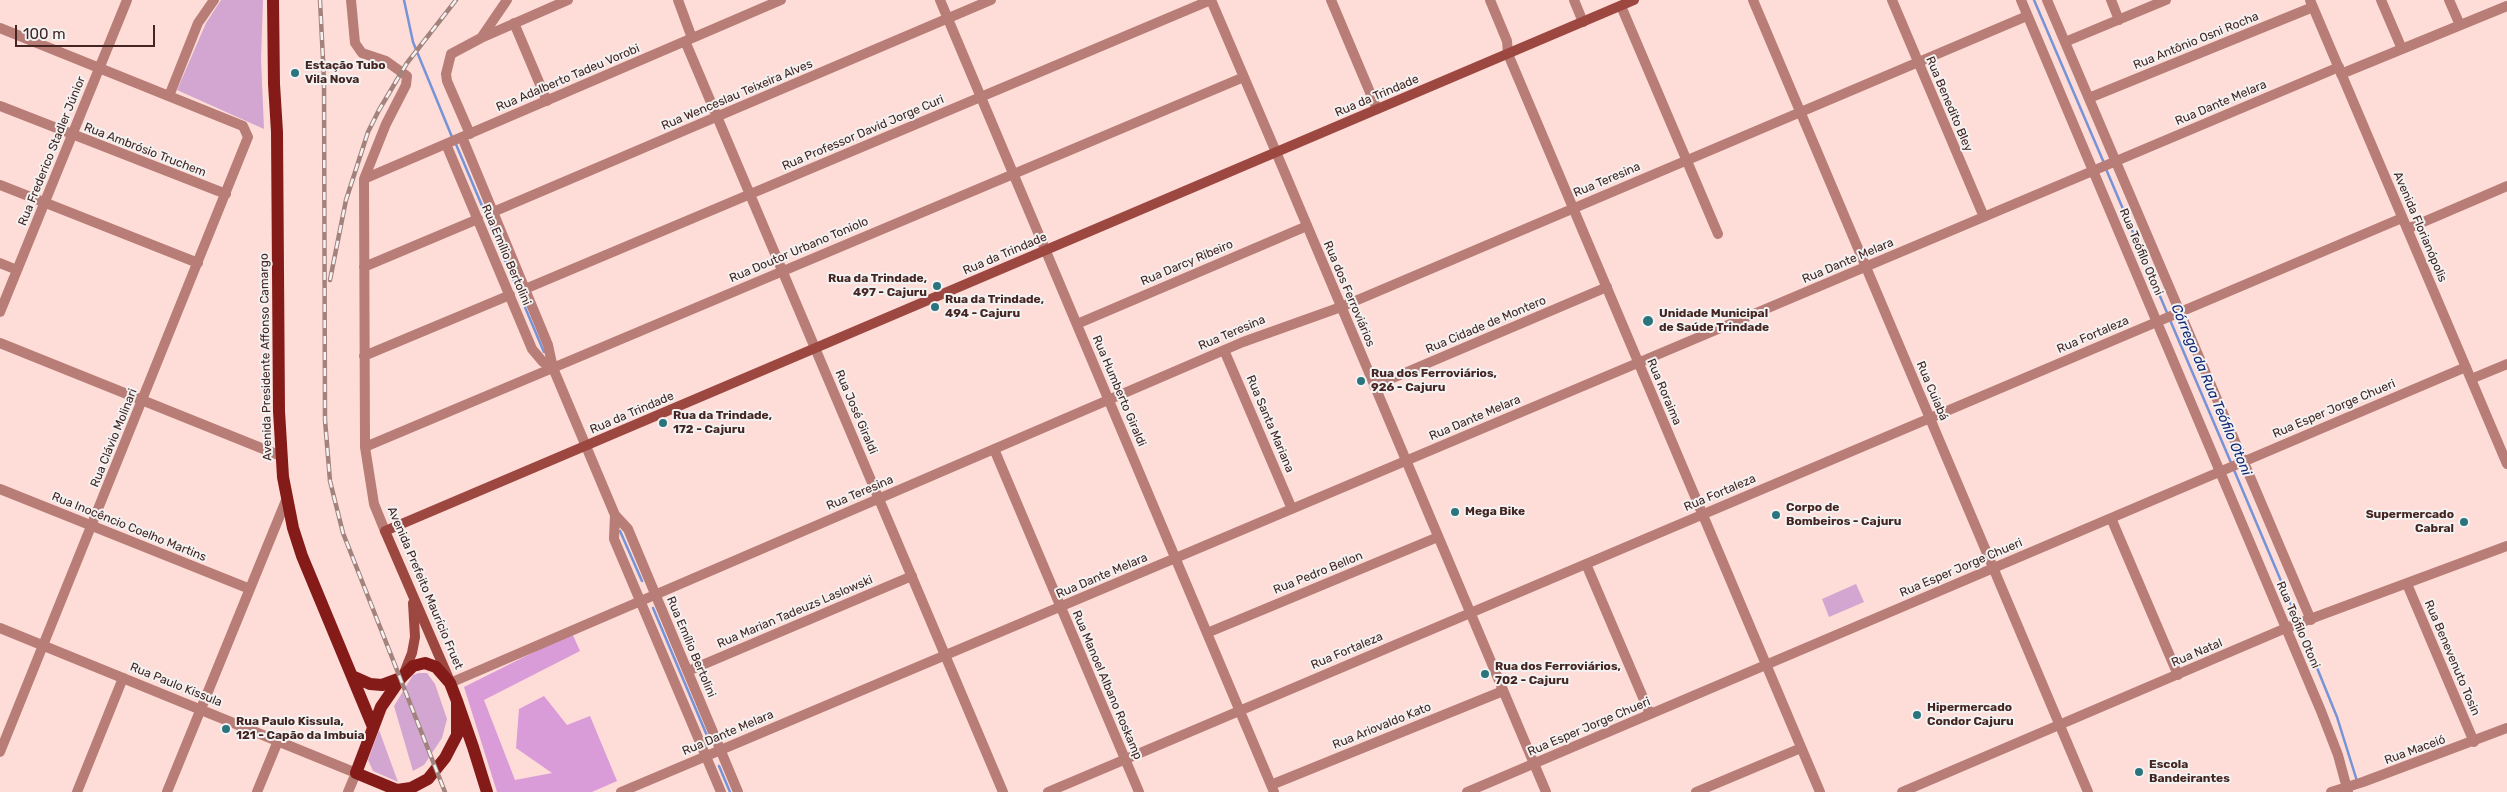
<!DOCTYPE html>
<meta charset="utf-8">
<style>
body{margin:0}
#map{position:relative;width:2507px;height:792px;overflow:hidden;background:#fedcd7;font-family:Rubik,sans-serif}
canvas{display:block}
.scale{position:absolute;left:15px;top:25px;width:140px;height:22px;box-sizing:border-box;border:2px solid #442521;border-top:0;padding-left:6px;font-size:15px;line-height:18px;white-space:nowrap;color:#442521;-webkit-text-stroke:4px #f2f2f2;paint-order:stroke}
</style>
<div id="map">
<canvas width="2507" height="792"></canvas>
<div class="scale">100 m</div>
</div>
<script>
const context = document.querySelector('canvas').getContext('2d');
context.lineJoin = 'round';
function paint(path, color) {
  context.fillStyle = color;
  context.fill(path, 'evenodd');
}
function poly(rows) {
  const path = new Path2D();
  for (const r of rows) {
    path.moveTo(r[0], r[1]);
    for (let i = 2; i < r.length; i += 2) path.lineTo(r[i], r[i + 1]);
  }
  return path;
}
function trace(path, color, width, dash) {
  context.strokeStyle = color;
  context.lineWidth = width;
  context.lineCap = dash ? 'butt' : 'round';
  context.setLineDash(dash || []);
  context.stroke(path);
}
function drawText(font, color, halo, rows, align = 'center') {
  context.font = font + ' Rubik,sans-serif';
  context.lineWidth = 4;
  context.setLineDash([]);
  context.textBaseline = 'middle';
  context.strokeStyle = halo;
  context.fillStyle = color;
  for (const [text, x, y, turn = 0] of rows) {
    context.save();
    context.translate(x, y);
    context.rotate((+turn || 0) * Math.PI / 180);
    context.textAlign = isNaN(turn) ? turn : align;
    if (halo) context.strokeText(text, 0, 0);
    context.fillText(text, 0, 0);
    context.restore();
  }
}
const green = poly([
 [221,0,263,0,261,59,264,129,177,90,206,23],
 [1856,584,1864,602,1829,617,1822,599],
 [419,673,427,673,435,684,447,719,442,738,424,765,413,771,394,706,413,675],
 [379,730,398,782,373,771,368,760]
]);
const forest = poly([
 [572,633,580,651,484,700,515,780,552,773,516,748,519,709,544,696,567,725,590,716,617,781,592,792,497,792,464,687]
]);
const stream = poly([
 [404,0,413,42,452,137],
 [2034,0,2104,163],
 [455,142,544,352],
 [2106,169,2168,315],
 [2170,320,2232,465],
 [2234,470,2298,621],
 [620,531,642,581],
 [653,608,708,738],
 [2300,626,2337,717,2357,781],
 [719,766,730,792]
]);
const minor = poly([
 [351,0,355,43,362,53,386,61,407,76,406,85,386,124,364,179,365,447,374,504,385,531],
 [678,0,692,38],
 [940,0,1274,792],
 [1211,0,1276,152],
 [1331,0,1377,109],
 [1490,0,1507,41,1508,54,1820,792],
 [1574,0,1583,22],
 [1753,0,2088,792],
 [1892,0,1984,217],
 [2021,0,2321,711,2338,755,2348,792],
 [2047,0,2311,620],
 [2111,0,2119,20],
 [2310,0,2507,464],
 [2381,0,2402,49],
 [2449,0,2460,25],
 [1621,6,1718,234],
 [514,23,547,101],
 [0,28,243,126,248,137,0,752],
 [481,38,507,0],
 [685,41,1003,792],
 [2065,42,2166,0],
 [2341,74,2507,6],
 [169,96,198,23,214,0],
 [2089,98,2313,7],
 [0,106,226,194],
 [470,134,447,81,446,74,451,54,481,38,568,0],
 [462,137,548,345,553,368,615,515,628,529,738,792],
 [446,144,532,349,543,362,553,368],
 [364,179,781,0],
 [0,185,198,263],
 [493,212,991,0],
 [2407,229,2507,186],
 [0,263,17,270],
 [364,267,478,219],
 [525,289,1211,0],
 [0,312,127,0],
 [1077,324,1307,226],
 [0,343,281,456],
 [1224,350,1292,509],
 [364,356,510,295],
 [2471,379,2507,364],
 [1374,386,1607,287],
 [365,447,1244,77],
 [994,449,1139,792],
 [0,489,250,589],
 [615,515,614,539,721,792],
 [2111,518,2178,675],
 [1586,564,1650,714],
 [2407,584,2474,742],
 [1207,633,1438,537],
 [688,671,912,576],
 [450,683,1243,342,1341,307,2027,16],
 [1271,785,1503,691],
 [77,792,123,678],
 [167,792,287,498],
 [257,792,278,741],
 [621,792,2339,67],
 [1048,792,2402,218],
 [1467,792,2466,367],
 [1696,792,1801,748],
 [2331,792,2363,782,2507,728]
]);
const tertiary = poly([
 [1276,152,1546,792],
 [0,628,356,773,348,792],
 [1902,792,2286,628,2507,546]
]);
const secondary = poly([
 [404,673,412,653,415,637,413,603],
 [449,679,385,531,1634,0]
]);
const primary = poly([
 [273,0,274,84,277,132,279,411,283,477,293,528,302,556,373,727],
 [352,676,370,684,382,685,401,678],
 [457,701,457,735,445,758,428,779,411,788,397,790,356,773,381,707,401,678,413,666,425,663,436,667,450,683,457,701,473,747,487,792]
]);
const rail = poly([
 [320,0,324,80,325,420,330,481,343,533,445,792],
 [330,280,346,200,368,132,379,110,407,63,456,0]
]);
const markers = [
 [295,73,5,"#2b747d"],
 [937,286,5,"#2b747d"],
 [935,307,5,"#2b747d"],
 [1648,321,6,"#2b747d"],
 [1361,381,5,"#2b747d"],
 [663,423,5,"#2b747d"],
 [1455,512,5,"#2b747d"],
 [1776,515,5,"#2b747d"],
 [2464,522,5,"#2b747d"],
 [1485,674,5,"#2b747d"],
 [1917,715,5,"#2b747d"],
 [226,729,5,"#2b747d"],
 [2139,772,5,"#2b747d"]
];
const streetNames = [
 ["Rua Antônio Osni Rocha",2196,41,-22],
 ["Rua Adalberto Tadeu Vorobi",568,78,-23],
 ["Rua Wenceslau Teixeira Alves",737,95,-23],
 ["Rua da Trindade",1377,96,-23],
 ["Rua Dante Melara",2221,103,-23],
 ["Rua Benedito Bley",1949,104,67],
 ["Rua Professor David Jorge Curi",863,133,-23],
 ["Rua Ambrósio Truchem",145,150,21],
 ["Rua Frederico Stadler Júnior",52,151,-68],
 ["Rua Teresina",1607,180,-23],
 ["Avenida Florianópolis",2420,227,67],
 ["Rua Doutor Urbano Toniolo",799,250,-23],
 ["Rua Teófilo Otoni",2141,252,67],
 ["Rua da Trindade",1005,254,-23],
 ["Rua Emílio Bertolini",506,255,67],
 ["Rua Dante Melara",1848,261,-23],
 ["Rua Darcy Ribeiro",1187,263,-23],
 ["Rua dos Ferroviários",1349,294,67],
 ["Rua Cidade de Montero",1486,325,-23],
 ["Rua Teresina",1232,333,-23],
 ["Rua Fortaleza",2093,335,-23],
 ["Avenida Presidente Affonso Camargo",266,357,-91],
 ["Rua Humberto Giraldi",1119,391,67],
 ["Rua Cuiabá",1932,391,67],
 ["Rua Roraima",1664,392,67],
 ["Rua Esper Jorge Chueri",2334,409,-23],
 ["Rua José Giraldi",856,412,67],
 ["Rua da Trindade",632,413,-23],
 ["Rua Dante Melara",1475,418,-23],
 ["Rua Santa Mariana",1270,424,67],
 ["Rua Clávio Molinari",114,438,-68],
 ["Rua Teresina",860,493,-23],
 ["Rua Fortaleza",1720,493,-23],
 ["Rua Inocêncio Coelho Martins",129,527,22],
 ["Rua Esper Jorge Chueri",1961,568,-23],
 ["Rua Pedro Bellon",1318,573,-22],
 ["Rua Dante Melara",1102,576,-23],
 ["Avenida Prefeito Maurício Fruet",425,588,67],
 ["Rua Marian Tadeuzs Laslowski",795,612,-23],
 ["Rua Teófilo Otoni",2298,625,67],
 ["Rua Emílio Bertolini",691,647,67],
 ["Rua Fortaleza",1347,651,-23],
 ["Rua Natal",2197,653,-23],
 ["Rua Benevenuto Tosin",2452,658,67],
 ["Rua Paulo Kissula",176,685,22],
 ["Rua Manoel Albano Roskamp",1107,685,67],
 ["Rua Ariovaldo Kato",1382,726,-22],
 ["Rua Esper Jorge Chueri",1589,727,-23],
 ["Rua Dante Melara",728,733,-23],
 ["Rua Maceió",2415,750,-20]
];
const poiNames = [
 ["Estação Tubo",305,66],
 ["Vila Nova",305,80],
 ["Rua da Trindade,",927,279,"right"],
 ["497 - Cajuru",927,293,"right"],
 ["Rua da Trindade,",945,300],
 ["494 - Cajuru",945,314],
 ["Unidade Municipal",1659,314],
 ["de Saúde Trindade",1659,328],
 ["Rua dos Ferroviários,",1371,374],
 ["926 - Cajuru",1371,388],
 ["Rua da Trindade,",673,416],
 ["172 - Cajuru",673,430],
 ["Corpo de",1786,508],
 ["Bombeiros - Cajuru",1786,522],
 ["Mega Bike",1465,512],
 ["Supermercado",2454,515,"right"],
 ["Cabral",2454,529,"right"],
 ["Rua dos Ferroviários,",1495,667],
 ["702 - Cajuru",1495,681],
 ["Hipermercado",1927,708],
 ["Condor Cajuru",1927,722],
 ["Rua Paulo Kissula,",236,722],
 ["121 - Capão da Imbuia",236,736],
 ["Escola",2149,765],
 ["Bandeirantes",2149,779]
];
const waterNames = [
 ["Córrego da Rua Teófilo Otoni",2211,390,67]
];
paint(green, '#d2a6d1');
paint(forest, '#d99cd8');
trace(stream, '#7793d7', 2.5);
trace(minor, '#b87d76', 10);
trace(tertiary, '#b87d76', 10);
trace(secondary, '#9c4841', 10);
trace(primary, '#851b19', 12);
trace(rail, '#a2827d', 4.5);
trace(rail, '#f2f2f2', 2.5, [8]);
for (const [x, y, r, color] of markers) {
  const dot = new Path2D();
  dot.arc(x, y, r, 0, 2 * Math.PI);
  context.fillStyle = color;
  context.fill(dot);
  trace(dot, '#f2f2f2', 2);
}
drawText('12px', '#442521', '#f2f2f2', streetNames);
drawText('bold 12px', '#442521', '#f2f2f2', poiNames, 'left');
drawText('italic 14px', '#142776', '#f2f2f2', waterNames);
</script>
